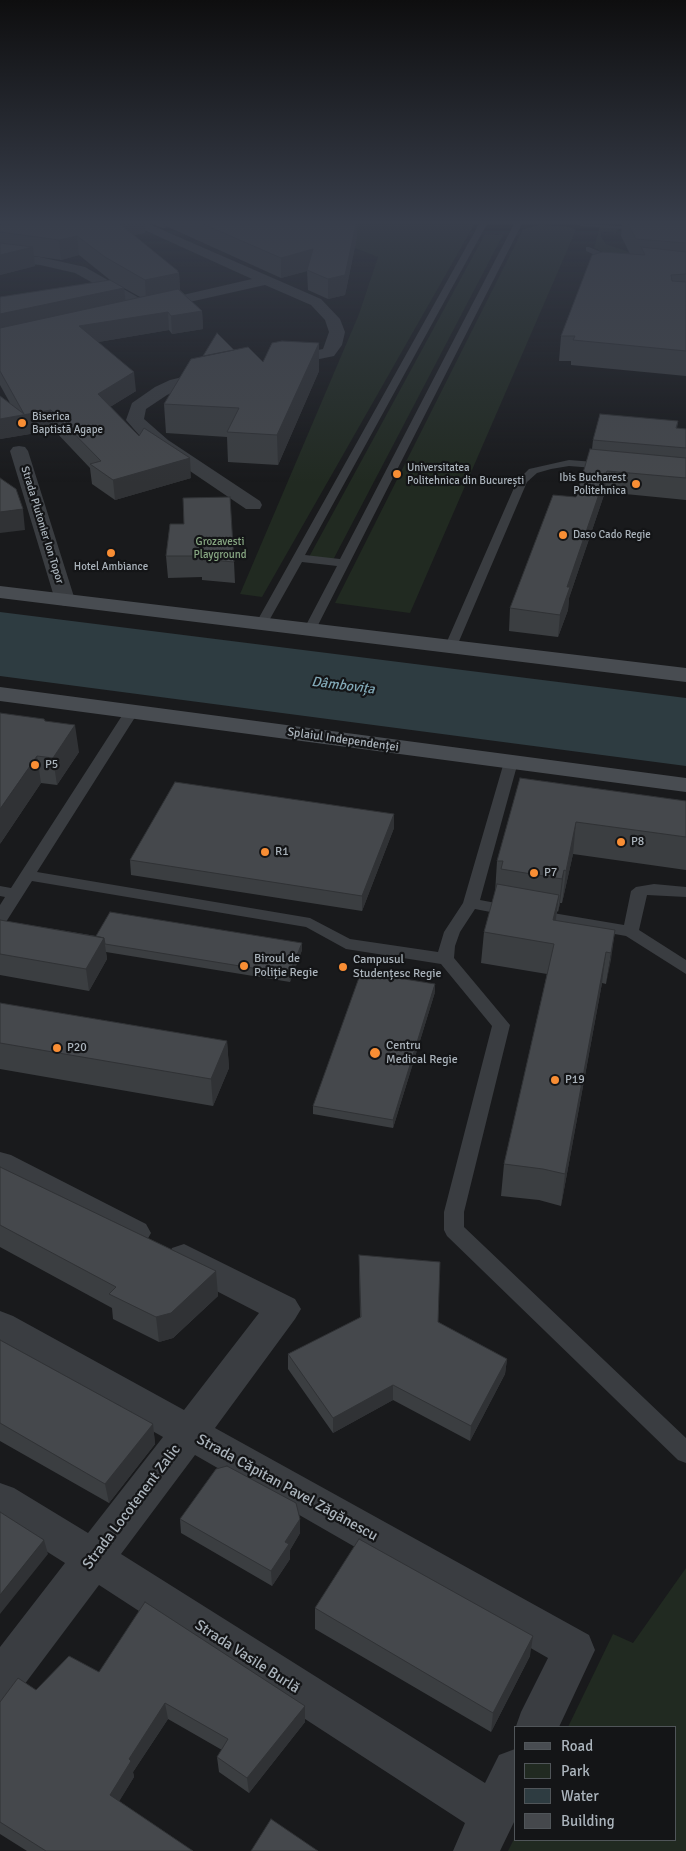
<!DOCTYPE html>
<meta charset="utf-8">
<style>
body{margin:0}
#map{position:relative;width:686px;height:1851px;overflow:hidden;background:#191a1c;font-family:Signika,sans-serif}
canvas{display:block}
.legend{position:absolute;left:514px;top:1726px;width:162px;height:115px;box-sizing:border-box;background:#141517;border:1px solid #505559;margin:0;padding:6px 9px;list-style:none;font-size:15px;color:#abb4bc}
.legend li{display:flex;align-items:center;gap:10px;height:25px}
.legend b{width:25px;border:1px solid #505559}
</style>
<div id="map">
<canvas width="686" height="1851"></canvas>
<ul class="legend">
<li><b style="height:6px;background:#484c51"></b>Road</li>
<li><b style="height:14px;background:#212a21"></b>Park</li>
<li><b style="height:14px;background:#2e3c41"></b>Water</li>
<li><b style="height:14px;background:#45484c"></b>Building</li>
</ul>
</div>
<script>
const context = document.querySelector('canvas').getContext('2d');
context.lineJoin = 'round';
function paint(path, color) {
  context.fillStyle = color;
  context.fill(path, 'evenodd');
}
function poly(rows) {
  const path = new Path2D();
  for (const r of rows) {
    path.moveTo(r[0], r[1]);
    for (let i = 2; i < r.length; i += 2) path.lineTo(r[i], r[i + 1]);
  }
  return path;
}
function trace(path, color, width, dash) {
  context.strokeStyle = color;
  context.lineWidth = width;
  context.lineCap = dash ? 'butt' : 'round';
  context.setLineDash(dash || []);
  context.stroke(path);
}
function drawText(font, color, halo, rows, align = 'center') {
  context.font = font + ' Signika,sans-serif';
  context.lineWidth = 4.5;
  context.setLineDash([]);
  context.textBaseline = 'middle';
  context.strokeStyle = halo;
  context.fillStyle = color;
  for (const [text, x, y, turn = 0] of rows) {
    context.save();
    context.translate(x, y);
    context.rotate((+turn || 0) * Math.PI / 180);
    context.textAlign = isNaN(turn) ? turn : align;
    if (halo) context.strokeText(text, 0, 0);
    context.fillText(text, 0, 0);
    context.restore();
  }
}
const green = poly([
 [293,224,474,225,262,597,240,594,359,314,378,257],
 [541,225,569,227,576,230,410,613,335,603,523,229],
 [600,226,686,234,618,229,616,233,602,232,601,237,606,244,646,258,625,263,594,248],
 [485,234,503,235,333,560,309,557],
 [686,1568,686,1851,508,1851,515,1837,515,1840,675,1840,675,1727,568,1727,613,1634,633,1643]
]);
const water = poly([
 [0,612,686,698,686,766,0,676]
]);
const lane = poly([
 [479,224,487,224,305,555,340,559,514,224,522,224,316,629,310,633,304,629,337,566,302,562,266,626,258,626,256,623,479,224],
 [577,224,686,229,686,233,581,226,577,224],
 [589,247,620,260,621,262,614,264,586,251,586,247,589,247],
 [569,460,607,463,612,466,607,469,569,466,551,469,537,473,527,482,457,646,456,649,446,649,445,646,517,481,529,469,569,460],
 [132,707,139,711,37,872,310,918,350,939,438,952,444,932,463,903,504,762,511,758,516,759,518,762,480,900,517,907,519,911,517,915,511,916,475,909,460,932,455,946,454,958,510,1025,464,1212,464,1227,686,1438,686,1463,678,1460,447,1236,444,1230,444,1212,492,1026,441,964,346,949,306,927,32,881,6,922,0,923,0,905,5,897,0,896,0,886,11,888,125,711,132,707],
 [654,884,686,887,686,897,647,895,639,930,686,960,686,974,626,936,535,920,529,919,527,915,529,911,535,910,624,925,631,891,636,887,654,884]
]);
const street = poly([
 [131,224,149,224,321,299,340,319,345,332,342,345,334,356,281,367,275,365,273,362,275,359,323,349,329,332,325,320,311,305,265,285,145,312,75,273,40,265,0,261,0,253,40,257,85,267,148,303,252,279,131,224],
 [212,370,218,372,220,375,218,378,182,388,167,395,146,409,144,419,168,440,260,501,262,505,260,509,246,509,156,448,139,435,126,420,132,403,155,387,170,380,212,370],
 [19,446,25,447,28,451,75,600,72,604,65,606,58,604,55,600,10,451,13,447,19,446],
 [0,1152,11,1155,146,1224,151,1233,146,1242,134,1246,122,1242,0,1179,0,1152],
 [184,1244,295,1299,301,1309,295,1319,215,1428,589,1635,595,1650,559,1727,515,1729,521,1712,548,1658,195,1455,121,1554,485,1783,499,1755,515,1749,515,1820,500,1851,453,1851,465,1823,99,1585,15,1697,0,1703,0,1647,65,1563,0,1522,0,1483,14,1488,88,1533,163,1437,0,1344,0,1311,13,1316,184,1410,259,1313,172,1268,167,1258,172,1248,184,1244]
]);
const secondary = poly([
 [0,586,686,668,686,682,0,598,0,586],
 [0,687,686,778,686,792,0,701,0,687]
]);
const wall = poly([
 [0,224,145,233,134,235,179,273,180,290,202,311,203,329,172,334,169,330,98,342,136,391,110,407,139,436,191,478,115,500,92,484,90,468,54,430,0,439,0,396,10,403,0,385,0,297,110,280,79,255,61,260,34,256,35,266,0,275],
 [124,288,140,297,126,300],
 [153,224,357,224,357,237,345,295,328,299,308,290,307,271,281,278,168,227,163,228],
 [622,224,686,224,686,376,571,365,571,361,559,361,561,336,630,254,621,236],
 [319,343,319,371,278,465,228,462,227,437,166,433,164,404,234,350,263,362],
 [678,421,677,428,686,429,686,500,605,492,569,598,568,610,558,637,509,631,510,608,576,497,592,449,593,440],
 [170,524,234,562,235,583,202,580,202,577,168,578,166,556],
 [45,721,79,752,57,785,41,783,0,844],
 [520,778,686,801,686,870,573,854,562,903,560,903,558,912,557,911,556,921,615,930,606,984,602,983,561,1206,539,1200,501,1196,504,1164,547,974,481,963,484,932,495,893,497,861],
 [394,814,394,828,362,911,131,875,130,860],
 [0,920,96,936,302,943,302,950,290,982,106,952,107,959,89,991,0,975],
 [435,992,393,1128,313,1114,313,1106],
 [0,1003,227,1041,229,1068,213,1106,0,1069],
 [0,1167,216,1271,218,1296,173,1338,159,1342,113,1319,112,1308,0,1247],
 [359,1255,438,1322,507,1359,505,1374,470,1441,393,1400,333,1433,288,1369,288,1354,360,1318],
 [0,1340,153,1424,155,1444,109,1503,0,1441],
 [180,1519,300,1519,300,1533,290,1550,290,1559,272,1586,181,1533],
 [315,1608,530,1656,491,1732,315,1629],
 [99,1672,305,1722,249,1793,219,1772,217,1757,222,1750,168,1719,133,1772,134,1777,119,1801,193,1851,27,1851,0,1834,0,1702,36,1690]
]);
const shadedWall = poly([
 [116,224,145,224,145,233,117,239],
 [163,224,168,224,168,227,163,228],
 [346,224,357,224,357,237,345,295,328,299,328,279],
 [77,236,79,255,61,260,59,240],
 [33,247,35,266,0,275,0,255],
 [313,249,307,271,281,278,281,258],
 [177,271,178,271,179,273,180,293,146,301,145,280],
 [124,288,126,305,0,333,0,314],
 [202,311,203,329,172,334,171,316],
 [168,312,169,330,81,345,79,326],
 [319,343,319,371,278,465,277,435],
 [134,372,136,391,100,413,98,394],
 [51,410,54,430,0,439,0,419],
 [190,458,191,478,115,500,113,480],
 [607,471,605,492,569,598,568,610,558,637,560,615,567,587],
 [23,509,25,530,0,533,0,512],
 [75,725,79,752,57,785,53,758],
 [37,756,41,783,0,844,0,809],
 [394,814,394,828,362,911,362,896],
 [576,822,573,854,562,903,566,871],
 [564,870,560,903,558,912,562,879],
 [559,895,555,925,553,920],
 [615,930,611,960,606,984,611,953],
 [104,938,107,959,89,991,86,969],
 [302,943,302,950,290,982,289,974],
 [606,952,602,983,561,1206,565,1174],
 [435,984,435,992,393,1128,393,1120],
 [227,1041,229,1068,213,1106,211,1079],
 [216,1271,218,1296,173,1338,159,1342,156,1317],
 [507,1359,505,1374,470,1441,471,1426],
 [393,1385,393,1400,333,1433,333,1418],
 [153,1424,155,1444,109,1503,105,1484],
 [300,1519,300,1533,290,1550,290,1559,272,1586,271,1571,285,1542],
 [44,1540,48,1554,0,1614,0,1595],
 [533,1636,530,1656,491,1732,493,1713],
 [165,1703,168,1719,133,1772,134,1777,114,1810,110,1795,129,1759],
 [305,1706,305,1722,249,1793,247,1778]
]);
const building = poly([
 [0,224,120,224,178,271,177,271,179,273,145,280,105,257,77,236,59,240,0,232,0,224],
 [203,224,356,224,345,275,328,279,307,270,313,249,281,258,203,224],
 [628,224,686,224,686,243,636,239,628,224],
 [0,243,33,247,0,255,0,243],
 [641,247,686,252,686,274,671,275,672,281,686,282,686,351,573,340,575,336,561,336,592,255,602,252,645,255,641,247],
 [110,280,124,288,0,314,0,297,110,280],
 [178,289,202,311,171,316,168,312,79,326,134,372,98,394,139,436,144,428,190,458,113,480,90,464,101,461,51,410,0,419,0,396,24,414,0,371,0,328,178,289],
 [217,333,234,350,203,356,217,333],
 [282,341,319,343,277,435,227,432,239,408,164,404,191,359,248,347,263,362,272,343,282,341],
 [600,414,678,421,676,428,686,429,686,448,593,440,600,414],
 [590,449,686,458,686,478,607,471,567,587,570,587,560,615,510,608,553,495,576,497,590,449],
 [0,478,16,489,23,509,0,512,0,478],
 [230,497,234,562,201,559,201,556,166,556,170,524,184,524,183,498,230,497],
 [0,713,44,719,45,721,75,725,53,758,37,756,0,809,0,713],
 [520,778,686,801,686,837,576,822,566,871,564,870,562,879,501,869,503,861,497,861,520,778],
 [175,782,394,814,362,896,130,860,175,782],
 [497,884,559,895,553,920,615,930,611,953,606,952,565,1174,543,1169,504,1164,554,944,484,932,497,884],
 [110,912,302,943,289,974,105,944,104,938,96,936,110,912],
 [0,920,104,938,86,969,0,954,0,920],
 [361,972,435,984,393,1120,313,1106,361,972],
 [0,1003,227,1041,211,1079,0,1043,0,1003],
 [0,1167,216,1271,171,1313,156,1317,109,1294,116,1287,0,1225,0,1167],
 [359,1255,440,1262,438,1322,507,1359,471,1426,393,1385,333,1418,288,1354,361,1317,359,1255],
 [0,1340,153,1424,105,1484,0,1423,0,1340],
 [227,1466,296,1503,300,1519,285,1542,289,1544,271,1571,180,1519,216,1469,227,1466],
 [0,1512,44,1540,0,1595,0,1512],
 [359,1539,533,1636,493,1713,315,1608,359,1539],
 [145,1602,305,1706,247,1778,217,1757,228,1739,165,1703,129,1759,131,1761,110,1795,193,1851,46,1851,0,1822,0,1702,18,1678,36,1690,69,1656,99,1672,145,1602],
 [271,1819,318,1851,251,1851,271,1819]
]);
const markers = [
 [22,423,5,"#f98e34"],
 [397,474,5,"#f98e34"],
 [636,484,5,"#f98e34"],
 [563,535,5,"#f98e34"],
 [111,553,5,"#f98e34"],
 [35,765,5,"#f98e34"],
 [621,842,5,"#f98e34"],
 [265,852,5,"#f98e34"],
 [534,873,5,"#f98e34"],
 [244,966,5,"#f98e34"],
 [343,967,5,"#f98e34"],
 [57,1048,5,"#f98e34"],
 [375,1053,6,"#f98e34"],
 [555,1080,5,"#f98e34"]
];
const farPoinames = [
 ["Biserica",32,417],
 ["Baptistă Agape",32,430],
 ["Universitatea",407,468],
 ["Politehnica din București",407,481],
 ["Ibis Bucharest",626,478,"right"],
 ["Politehnica",626,491,"right"],
 ["Daso Cado Regie",573,535],
 ["Hotel Ambiance",111,567,"center"]
];
const farStreetnames = [
 ["Strada Plutonier Ion Topor",42,525,73]
];
const farParknames = [
 ["Grozavesti",220,542],
 ["Playground",220,555]
];
const streetNames = [
 ["Splaiul Independenței",343,740,8]
];
const poiNames = [
 ["P5",45,765],
 ["P8",631,842],
 ["R1",275,852],
 ["P7",544,873],
 ["Biroul de",254,959],
 ["Poliție Regie",254,973],
 ["Campusul",353,960],
 ["Studențesc Regie",353,974],
 ["Centru",386,1046],
 ["Medical Regie",386,1060],
 ["P20",67,1048],
 ["P19",565,1080]
];
const waterNames = [
 ["Dâmbovița",343,686,7]
];
const nearStreetnames = [
 ["Strada Căpitan Pavel Zăgănescu",287,1488,29],
 ["Strada Locotenent Zalic",132,1507,-53],
 ["Strada Vasile Burlă",247,1657,33]
];
paint(green, '#212a21');
paint(water, '#2e3c41');
paint(lane, '#3a3d41');
paint(street, '#3a3d41');
paint(secondary, '#484c51');
paint(wall, '#3b3e41');
paint(shadedWall, '#303235');
paint(building, '#45484c');
trace(building, '#303235', 1);
const sky = context.createLinearGradient(0, 0, 0, 483);
sky.addColorStop(0, '#0e0e0f');
sky.addColorStop(0.46, '#383e4b');
sky.addColorStop(1, '#383e4b00');
context.fillStyle = sky;
context.fillRect(0, 0, 686, 483);
for (const [x, y, r, color] of markers) {
  const dot = new Path2D();
  dot.arc(x, y, r, 0, 2 * Math.PI);
  context.fillStyle = color;
  context.fill(dot);
  trace(dot, '#141517', 2);
}
drawText('11px', '#abb4bc', '#141517', farPoinames, 'left');
drawText('11px', '#abb4bc', '#141517', farStreetnames);
drawText('11px', '#87a782', '#141517', farParknames);
drawText('12px', '#abb4bc', '#141517', streetNames);
drawText('12px', '#abb4bc', '#141517', poiNames, 'left');
drawText('italic 14px', '#82a9b7', '#141517', waterNames);
drawText('15px', '#abb4bc', '#141517', nearStreetnames);
</script>
